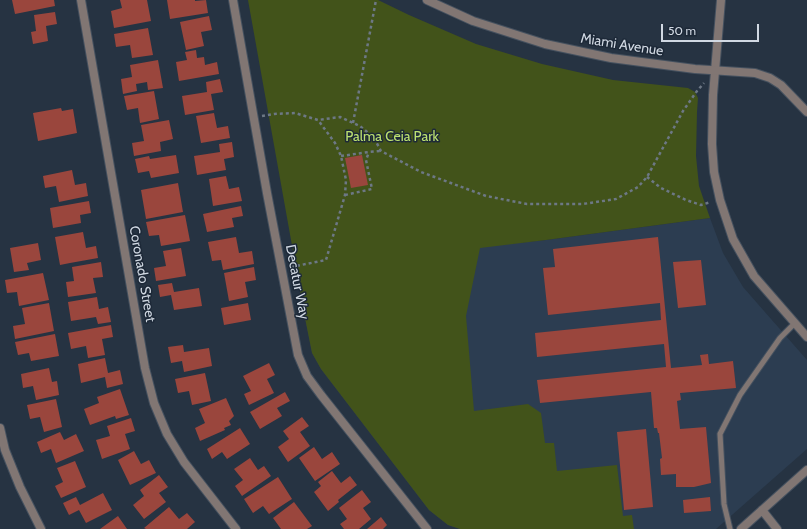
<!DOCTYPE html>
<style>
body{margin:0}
#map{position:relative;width:807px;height:529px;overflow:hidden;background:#263342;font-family:Cabin,sans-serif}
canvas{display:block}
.scale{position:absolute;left:661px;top:24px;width:98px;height:18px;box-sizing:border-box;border:2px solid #d1d9e3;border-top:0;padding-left:5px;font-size:12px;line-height:14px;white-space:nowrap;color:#d1d9e3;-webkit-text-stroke:3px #1d2938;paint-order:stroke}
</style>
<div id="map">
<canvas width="807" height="529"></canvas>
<div class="scale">50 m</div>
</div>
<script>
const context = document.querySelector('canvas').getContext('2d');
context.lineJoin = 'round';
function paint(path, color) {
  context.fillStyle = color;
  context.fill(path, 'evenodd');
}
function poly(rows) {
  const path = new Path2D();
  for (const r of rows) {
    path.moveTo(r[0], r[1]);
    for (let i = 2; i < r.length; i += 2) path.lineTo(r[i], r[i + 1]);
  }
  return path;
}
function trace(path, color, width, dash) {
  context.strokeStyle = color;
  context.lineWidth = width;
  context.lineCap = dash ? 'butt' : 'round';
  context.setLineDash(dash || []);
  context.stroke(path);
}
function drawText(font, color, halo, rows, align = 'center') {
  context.font = font + ' Cabin,sans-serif';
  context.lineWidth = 3;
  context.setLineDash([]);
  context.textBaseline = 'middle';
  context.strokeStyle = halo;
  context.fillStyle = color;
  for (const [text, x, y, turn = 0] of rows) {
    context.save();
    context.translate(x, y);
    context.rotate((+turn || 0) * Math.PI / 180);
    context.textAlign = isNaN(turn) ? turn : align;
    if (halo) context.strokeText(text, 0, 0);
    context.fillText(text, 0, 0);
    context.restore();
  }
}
const built = poly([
 [710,218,723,253,743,287,807,360,807,449,716,529,460,529,448,525,429,510,321,369,312,353,305,318,348,310,349,260,546,240]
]);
const green = poly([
 [248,0,378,0,409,15,476,44,542,64,613,80,688,88,695,92,698,98,697,112,696,156,699,186,710,218,546,240,480,248,466,316,474,411,528,404,541,413,545,443,554,443,557,471,617,465,623,516,632,515,634,529,460,529,448,525,429,510,321,369,312,353,305,318]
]);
const building = poly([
 [12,0,54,0,55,6,15,14],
 [120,0,147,0,151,21,114,28,111,11,122,8],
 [167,0,195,0,195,1,206,0,208,13,170,19],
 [55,12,57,24,46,26,48,41,33,44,31,32,36,31,34,15],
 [209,16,212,30,201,32,204,46,186,50,180,22],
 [148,28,153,55,132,58,130,45,116,47,114,34],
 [196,50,197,58,204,57,205,65,217,62,219,74,179,81,176,62,187,60,185,52],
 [158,60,163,88,148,90,147,82,136,84,137,91,123,94,121,79,132,77,130,65],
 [220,79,223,92,211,94,214,110,185,115,182,96,207,92,206,82],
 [154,91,159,119,140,123,138,108,127,110,124,96],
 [61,108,62,111,73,109,77,133,38,141,33,113],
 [214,113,217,128,228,126,230,138,201,143,196,116],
 [169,120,173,139,160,142,161,151,134,156,132,143,144,141,141,125],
 [232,142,234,157,224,159,226,170,197,175,194,156,220,152,219,144],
 [176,155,179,173,151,178,149,171,138,173,135,159,149,156,150,159],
 [362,155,368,185,351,188,345,158],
 [72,170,75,185,86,183,88,196,59,202,56,186,45,188,43,176],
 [226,176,229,189,239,187,242,201,213,206,209,179],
 [178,183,183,212,146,219,141,190],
 [89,201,91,213,80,215,81,223,53,228,50,208],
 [241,206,243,216,232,218,234,227,207,232,203,214],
 [185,215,190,241,161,246,159,235,149,236,146,222],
 [83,232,86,248,96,246,98,258,70,263,60,265,55,237],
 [236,237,239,253,252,251,254,264,223,270,221,260,212,261,208,242],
 [658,237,671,368,702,365,700,355,708,354,709,364,733,361,736,388,680,393,681,400,677,401,680,429,706,427,711,483,694,487,676,487,676,474,661,475,660,459,662,458,659,433,658,433,657,428,654,428,651,392,540,403,537,380,666,367,664,344,537,357,535,333,661,320,660,303,548,315,543,268,555,267,553,249],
 [38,243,41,260,27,263,29,270,14,272,10,248],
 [181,248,186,276,156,281,154,268,166,266,163,251],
 [701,260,706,305,678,308,673,262],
 [101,262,103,277,93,278,96,293,68,297,66,282,74,281,72,267],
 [254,267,256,280,245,282,248,297,229,301,224,273],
 [43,273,49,300,19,306,17,292,7,293,5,280],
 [172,283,174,292,199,288,202,306,174,310,171,295,160,297,158,285],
 [97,297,99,309,108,307,111,322,98,324,96,317,71,321,68,302],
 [49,303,54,331,15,339,13,326,25,324,22,308],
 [248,303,251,320,224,325,221,308],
 [111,325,113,337,102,339,105,355,88,358,86,346,71,349,68,333],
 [55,334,59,356,31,361,29,353,18,355,15,342],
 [183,345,184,352,209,348,212,366,184,372,182,361,171,363,168,347],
 [105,358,108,373,120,370,123,384,107,388,105,377,81,383,78,364],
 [269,363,275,375,267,379,274,393,249,405,244,394,251,391,243,376],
 [49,368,52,382,57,381,59,395,36,400,33,386,23,388,21,374],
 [205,373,211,401,192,405,189,391,178,393,175,379],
 [120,389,129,415,116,419,115,416,90,425,84,409,99,403,97,397],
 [285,392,290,401,277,408,282,416,260,429,250,412],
 [226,398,234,416,229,421,231,425,224,428,225,430,200,441,195,428,205,423,199,409],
 [56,399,62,427,44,432,40,417,30,419,27,405],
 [302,417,309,426,300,432,310,446,288,462,278,447,289,439,283,431],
 [131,418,135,431,125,434,130,449,102,459,96,440,110,436,107,426],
 [240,428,250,444,227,459,222,452,212,459,207,449],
 [646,429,653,507,624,510,617,432],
 [60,432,64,440,76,434,84,451,56,463,51,449,41,453,37,442],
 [314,447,322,459,332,452,340,464,315,481,299,458],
 [134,451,141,464,149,460,156,473,130,485,118,460],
 [250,458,258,470,264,466,271,476,242,496,235,486,243,480,234,469],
 [75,461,86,487,61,498,55,486,63,482,57,468],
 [332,471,341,483,350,476,357,485,338,500,339,502,328,511,314,492,321,486,318,482],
 [159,475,168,487,159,493,166,502,144,519,133,505,144,496,140,490],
 [278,477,292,499,269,514,263,506,253,513,244,499],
 [362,490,371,502,363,508,371,519,359,529,344,529,340,524,347,519,339,508],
 [103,493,112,510,86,523,79,510,69,515,63,503,76,497,80,505],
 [710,497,711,511,684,513,683,500],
 [294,502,312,526,307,529,281,529,273,518],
 [169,507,179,519,187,513,195,522,187,529,146,529,144,528],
 [118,516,127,529,100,529],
 [381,517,387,525,383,529,367,529]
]);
const path = poly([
 [262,116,274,114,295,113,318,120,340,117,360,126,374,138,381,151,421,172,486,196,527,204,583,204,616,199,638,187,647,177,683,111,697,91,704,83],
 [353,123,376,0],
 [341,156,369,152,381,151],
 [647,177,661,188,686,200,701,205,711,202],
 [345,195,372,189,366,160,369,152],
 [291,267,326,260,345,195,346,180,341,156,335,143,318,120]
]);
const service = poly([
 [730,529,724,504,720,434,740,395,780,338,795,323]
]);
const minor = poly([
 [81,0,145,368,154,403,167,434,184,462,236,529],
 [233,0,267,193,298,355,307,376,321,395,427,529],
 [721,0,713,95,712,144,714,172,720,200,733,239,754,276,807,337],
 [762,510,777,529],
 [741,529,807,470]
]);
const tertiary = poly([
 [427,0,473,21,545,44,611,58,695,69,755,73,770,78,781,85,807,112],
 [0,428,5,450,20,487,41,529]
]);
const streetNames = [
 ["Miami Avenue",622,45,9],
 ["Coronado Street",142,274,80],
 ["Decatur Way",297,282,79]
];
const parkNames = [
 ["Palma Ceia Park",392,137]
];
paint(built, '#2c3d51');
paint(green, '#42531a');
paint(building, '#9a463d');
trace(service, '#45515f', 7);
trace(minor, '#45515f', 10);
trace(tertiary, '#45515f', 10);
trace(path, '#6d7885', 2.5, [3, 3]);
trace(service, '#817673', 5);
trace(minor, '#817673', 8);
trace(tertiary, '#817673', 8);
drawText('14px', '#d1d9e3', '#1d2938', streetNames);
drawText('14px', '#bce070', '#1d2938', parkNames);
</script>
